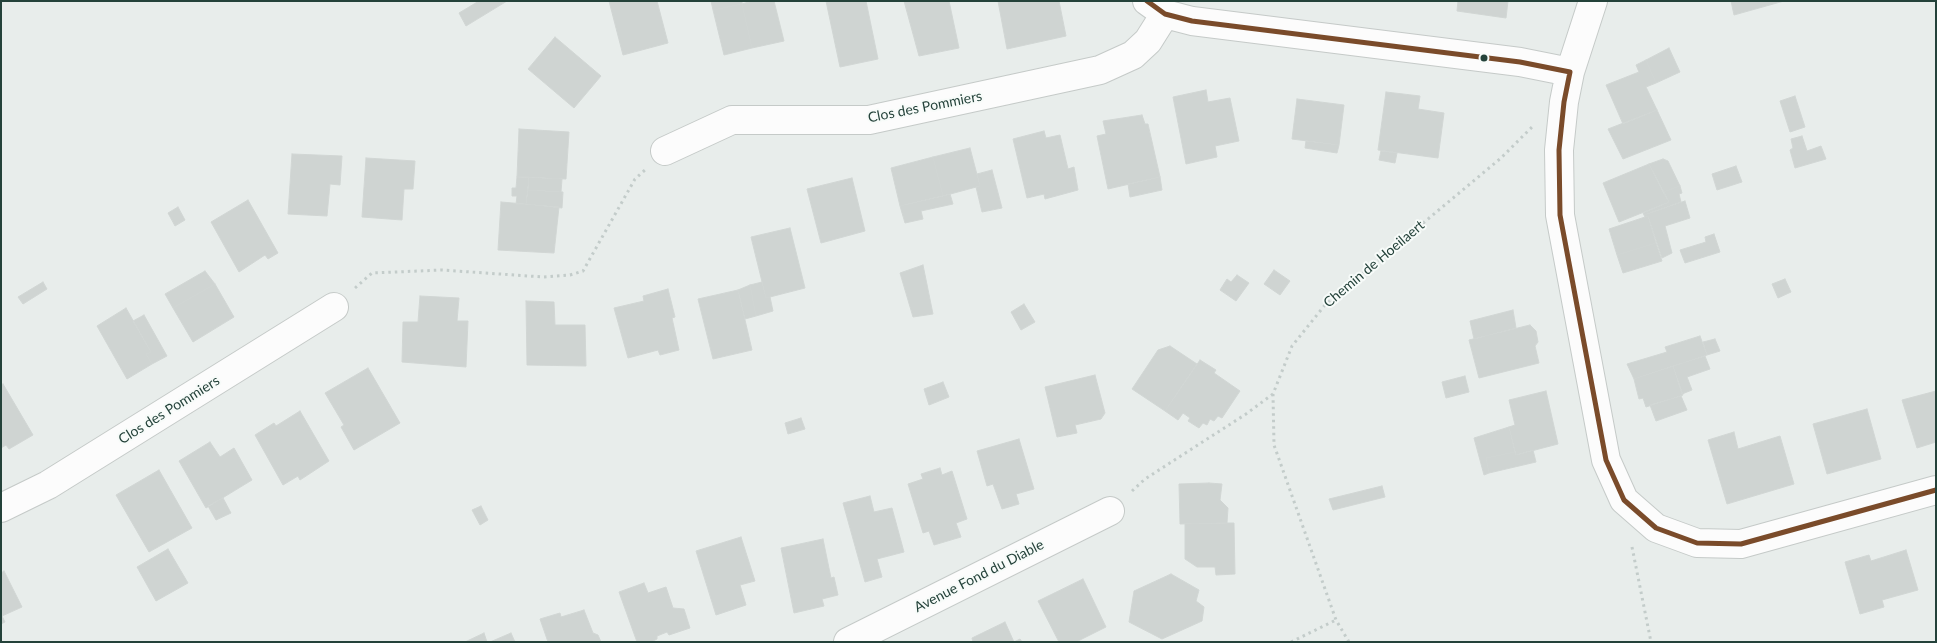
<!DOCTYPE html>
<style>
body{margin:0}
#map{position:relative;width:1937px;height:643px;overflow:hidden;background:#e8edeb;font-family:Lato,sans-serif}
canvas{display:block}
.frame{position:absolute;inset:0;border:2px solid #24423a;pointer-events:none}
</style>
<div id="map">
<canvas width="1937" height="643"></canvas>
<div class="frame"></div>
</div>
<script>
const context = document.querySelector('canvas').getContext('2d');
context.lineJoin = 'round';
function paint(path, color) {
  context.fillStyle = color;
  context.fill(path, 'evenodd');
}
function poly(rows) {
  const path = new Path2D();
  for (const r of rows) {
    path.moveTo(r[0], r[1]);
    for (let i = 2; i < r.length; i += 2) path.lineTo(r[i], r[i + 1]);
  }
  return path;
}
function trace(path, color, width, dash) {
  context.strokeStyle = color;
  context.lineWidth = width;
  context.lineCap = dash ? 'butt' : 'round';
  context.setLineDash(dash || []);
  context.stroke(path);
}
function drawText(font, color, halo, rows, align = 'center') {
  context.font = font + ' Lato,sans-serif';
  context.lineWidth = 4;
  context.setLineDash([]);
  context.textBaseline = 'middle';
  context.strokeStyle = halo;
  context.fillStyle = color;
  for (const [text, x, y, turn = 0] of rows) {
    context.save();
    context.translate(x, y);
    context.rotate((+turn || 0) * Math.PI / 180);
    context.textAlign = isNaN(turn) ? turn : align;
    if (halo) context.strokeText(text, 0, 0);
    context.fillText(text, 0, 0);
    context.restore();
  }
}
const building = poly([
 [479,1,507,1,466,26,459,13,479,1],
 [609,1,657,1,668,43,623,55,609,1],
 [711,1,742,1,742,4,713,10,711,1],
 [752,1,774,1,784,41,752,48,742,4,752,1],
 [826,1,866,1,878,59,840,67,826,1],
 [904,1,949,1,959,48,919,56,904,1],
 [998,1,1059,1,1066,36,1007,49,998,1],
 [1458,1,1508,1,1506,18,1457,11,1458,1],
 [1731,1,1784,1,1734,15,1731,1],
 [742,4,752,48,724,55,713,10,742,4],
 [555,37,601,76,574,108,528,69,555,37],
 [1669,48,1680,72,1656,83,1646,60,1669,48],
 [1646,60,1656,83,1646,87,1657,110,1623,124,1606,85,1639,72,1636,65,1646,60],
 [1206,90,1208,102,1230,98,1239,141,1215,146,1217,157,1186,164,1173,97,1206,90],
 [1386,92,1420,96,1418,109,1444,113,1438,158,1378,150,1386,92],
 [1795,96,1805,127,1790,132,1780,101,1795,96],
 [1297,99,1344,105,1339,145,1292,139,1297,99],
 [1657,110,1671,140,1623,159,1608,129,1657,110],
 [1142,115,1145,124,1148,124,1160,177,1108,189,1097,136,1106,134,1103,121,1142,115],
 [519,129,569,132,566,179,517,177,519,129],
 [1044,131,1046,138,1060,135,1068,169,1074,167,1078,190,1045,199,1044,194,1027,198,1013,139,1044,131],
 [1802,136,1807,151,1821,146,1826,159,1795,168,1790,150,1793,148,1791,139,1802,136],
 [1306,141,1339,145,1337,153,1305,148,1306,141],
 [970,148,980,186,943,196,933,157,970,148],
 [1381,151,1397,153,1395,163,1379,160,1381,151],
 [292,154,342,156,340,185,330,184,327,216,288,214,292,154],
 [933,157,943,196,900,206,891,168,933,157],
 [366,158,415,161,413,189,404,189,402,220,362,217,366,158],
 [1663,159,1668,161,1680,186,1663,192,1649,164,1663,159],
 [1649,164,1669,202,1619,222,1603,183,1649,164],
 [1736,166,1742,182,1717,190,1712,174,1736,166],
 [992,170,1002,208,982,212,976,187,980,186,977,174,992,170],
 [517,177,529,177,526,204,516,204,517,196,512,196,512,188,516,188,517,177],
 [529,177,562,179,561,192,528,190,529,177],
 [1160,177,1162,190,1130,197,1128,184,1160,177],
 [852,178,865,231,821,243,807,189,852,178],
 [1680,186,1682,193,1679,194,1681,202,1644,215,1643,213,1669,202,1663,192,1680,186],
 [528,190,563,192,562,208,526,204,528,190],
 [950,194,953,204,921,211,923,219,905,223,900,206,950,194],
 [248,200,278,253,268,259,265,255,239,272,211,222,248,200],
 [1685,201,1690,218,1665,226,1672,253,1662,258,1648,216,1645,217,1644,215,1685,201],
 [501,202,559,207,554,253,498,250,501,202],
 [178,207,185,220,175,226,168,213,178,207],
 [1648,216,1656,243,1617,255,1609,229,1648,216],
 [790,228,805,288,766,298,751,237,790,228],
 [1714,234,1720,252,1685,263,1680,250,1706,242,1705,237,1714,234],
 [1656,243,1662,261,1623,273,1617,255,1656,243],
 [923,265,933,314,913,317,900,273,923,265],
 [1274,270,1290,281,1280,295,1264,284,1274,270],
 [205,271,215,284,173,308,165,294,205,271],
 [1237,275,1249,283,1236,301,1220,290,1227,279,1231,282,1237,275],
 [1785,279,1791,292,1778,298,1772,284,1785,279],
 [43,282,47,289,23,304,18,297,43,282],
 [762,282,766,298,770,297,773,311,756,316,750,285,762,282],
 [215,284,234,317,193,342,173,308,215,284],
 [750,285,756,316,745,319,738,290,750,285],
 [668,289,675,317,672,318,679,350,660,355,658,350,628,358,614,308,644,301,643,296,668,289],
 [738,290,752,350,713,359,698,299,738,290],
 [420,296,459,298,457,321,468,321,466,367,402,362,403,322,418,322,420,296],
 [526,301,554,302,555,325,585,325,586,366,527,365,526,301],
 [1024,304,1035,322,1021,330,1011,312,1024,304],
 [126,308,151,352,146,354,152,364,127,379,97,326,126,308],
 [1513,310,1516,328,1474,339,1470,321,1513,310],
 [144,315,167,356,152,364,146,354,151,352,133,321,144,315],
 [1530,325,1536,331,1538,342,1535,346,1539,363,1479,378,1469,340,1530,325],
 [1700,336,1707,355,1634,379,1627,364,1667,352,1665,347,1700,336],
 [1715,339,1720,351,1707,355,1703,342,1715,339],
 [1170,346,1197,364,1165,411,1132,389,1158,350,1170,346],
 [1705,356,1710,369,1687,377,1692,390,1682,394,1673,366,1705,356],
 [1200,360,1216,370,1214,373,1240,391,1222,418,1218,416,1214,421,1210,419,1207,425,1203,423,1199,428,1188,421,1190,418,1183,413,1178,420,1165,411,1200,360],
 [1673,366,1683,395,1646,407,1643,398,1639,399,1634,379,1673,366],
 [368,368,400,423,354,450,341,427,344,425,325,393,368,368],
 [1095,375,1105,413,1101,419,1075,425,1077,433,1057,437,1045,387,1095,375],
 [1465,376,1469,392,1446,398,1442,382,1465,376],
 [943,382,949,397,929,405,924,389,943,382],
 [3,384,33,435,9,449,6,445,1,448,1,385,3,384],
 [1546,391,1558,444,1516,455,1509,427,1515,425,1509,400,1546,391],
 [1936,391,1936,442,1917,448,1902,400,1936,391],
 [1681,396,1687,410,1656,421,1650,405,1681,396],
 [1867,409,1881,459,1827,474,1813,424,1867,409],
 [300,411,329,461,300,480,298,476,283,485,255,435,274,423,276,426,300,411],
 [801,418,805,429,788,434,785,423,801,418],
 [1509,427,1515,452,1486,458,1489,473,1484,475,1474,438,1509,427],
 [1734,432,1738,449,1780,436,1794,484,1727,504,1708,440,1734,432],
 [1019,439,1034,489,1016,494,1019,504,1002,509,993,484,987,486,977,451,1019,439],
 [210,442,220,457,234,448,252,480,206,508,179,461,210,442],
 [1533,450,1536,462,1489,473,1486,458,1515,452,1516,455,1533,450],
 [940,468,942,475,952,471,967,519,956,523,961,537,934,545,929,531,923,533,908,484,923,479,921,474,940,468],
 [159,470,192,528,149,552,116,495,159,470],
 [1209,483,1222,484,1220,500,1228,508,1227,523,1180,524,1179,484,1209,483],
 [1382,486,1385,497,1333,510,1329,499,1382,486],
 [870,496,874,512,892,508,904,552,877,559,882,577,865,582,843,503,870,496],
 [223,498,231,513,216,520,208,506,223,498],
 [481,506,488,520,480,525,472,510,481,506],
 [1217,523,1234,523,1235,574,1216,575,1215,567,1197,567,1185,559,1185,524,1217,523],
 [741,537,755,581,740,585,746,605,716,615,696,551,741,537],
 [823,539,831,578,834,577,838,595,822,599,824,606,794,613,781,548,823,539],
 [168,549,188,583,156,601,137,567,168,549],
 [1906,550,1918,590,1882,600,1884,607,1860,614,1845,562,1869,555,1871,561,1906,550],
 [4,571,22,607,2,616,5,622,1,624,1,573,4,571],
 [1171,574,1199,590,1196,601,1204,607,1202,621,1162,639,1129,622,1134,591,1171,574],
 [1083,579,1106,627,1076,642,1059,642,1038,601,1083,579],
 [644,583,648,593,666,587,673,608,684,609,690,628,669,635,667,632,657,636,657,639,651,642,637,642,619,592,644,583],
 [584,610,593,633,598,635,601,642,548,642,540,619,560,613,561,617,584,610],
 [1005,622,1014,642,1020,639,1022,642,973,642,972,638,1005,622],
 [484,633,487,642,465,642,484,633],
 [511,633,515,642,490,642,511,633]
]);
const path = poly([
 [355,288,372,273,442,270,543,277,570,275,583,271,635,179,645,170],
 [1132,491,1145,479,1246,414,1273,394],
 [1632,547,1651,642],
 [1291,642,1336,620],
 [1349,642,1336,620,1274,445,1273,394,1292,346,1325,305,1501,158,1532,127]
]);
const minor = poly([
 [1147,1,1165,14,1192,21,1520,62,1570,72],
 [1593,1,1570,72,1564,102,1559,150,1560,215,1606,460,1624,500,1656,528,1697,543,1741,544,1936,490],
 [665,151,732,120,869,120,1100,70,1133,55,1148,41,1165,14],
 [1,508,48,485,334,307],
 [848,642,1110,511]
]);
const bus1 = poly([
 [1147,1,1165,14,1192,21,1520,62,1570,72,1564,102,1559,150,1560,215,1606,460,1624,500,1656,528,1697,543,1741,544,1936,490]
]);
const markers = [
 [1484,58,4.5,"#24423a"]
];
const streetNames = [
 ["Clos des Pommiers",925,107,-11],
 ["Chemin de Hoeilaert",1374,264,-40],
 ["Clos des Pommiers",169,410,-32],
 ["Avenue Fond du Diable",979,576,-27]
];
paint(building, '#cfd4d2');
trace(building, '#d1d6d4', 1);
trace(minor, '#c5cac8', 30);
trace(path, '#c3ccca', 3, [2.5, 4]);
trace(minor, '#fcfcfc', 28);
trace(bus1, '#7a4b2a', 5);
for (const [x, y, r, color] of markers) {
  const dot = new Path2D();
  dot.arc(x, y, r, 0, 2 * Math.PI);
  context.fillStyle = color;
  context.fill(dot);
  trace(dot, '#f7fbf9', 2);
}
drawText('14px', '#24423a', '#f7fbf9', streetNames);
</script>
